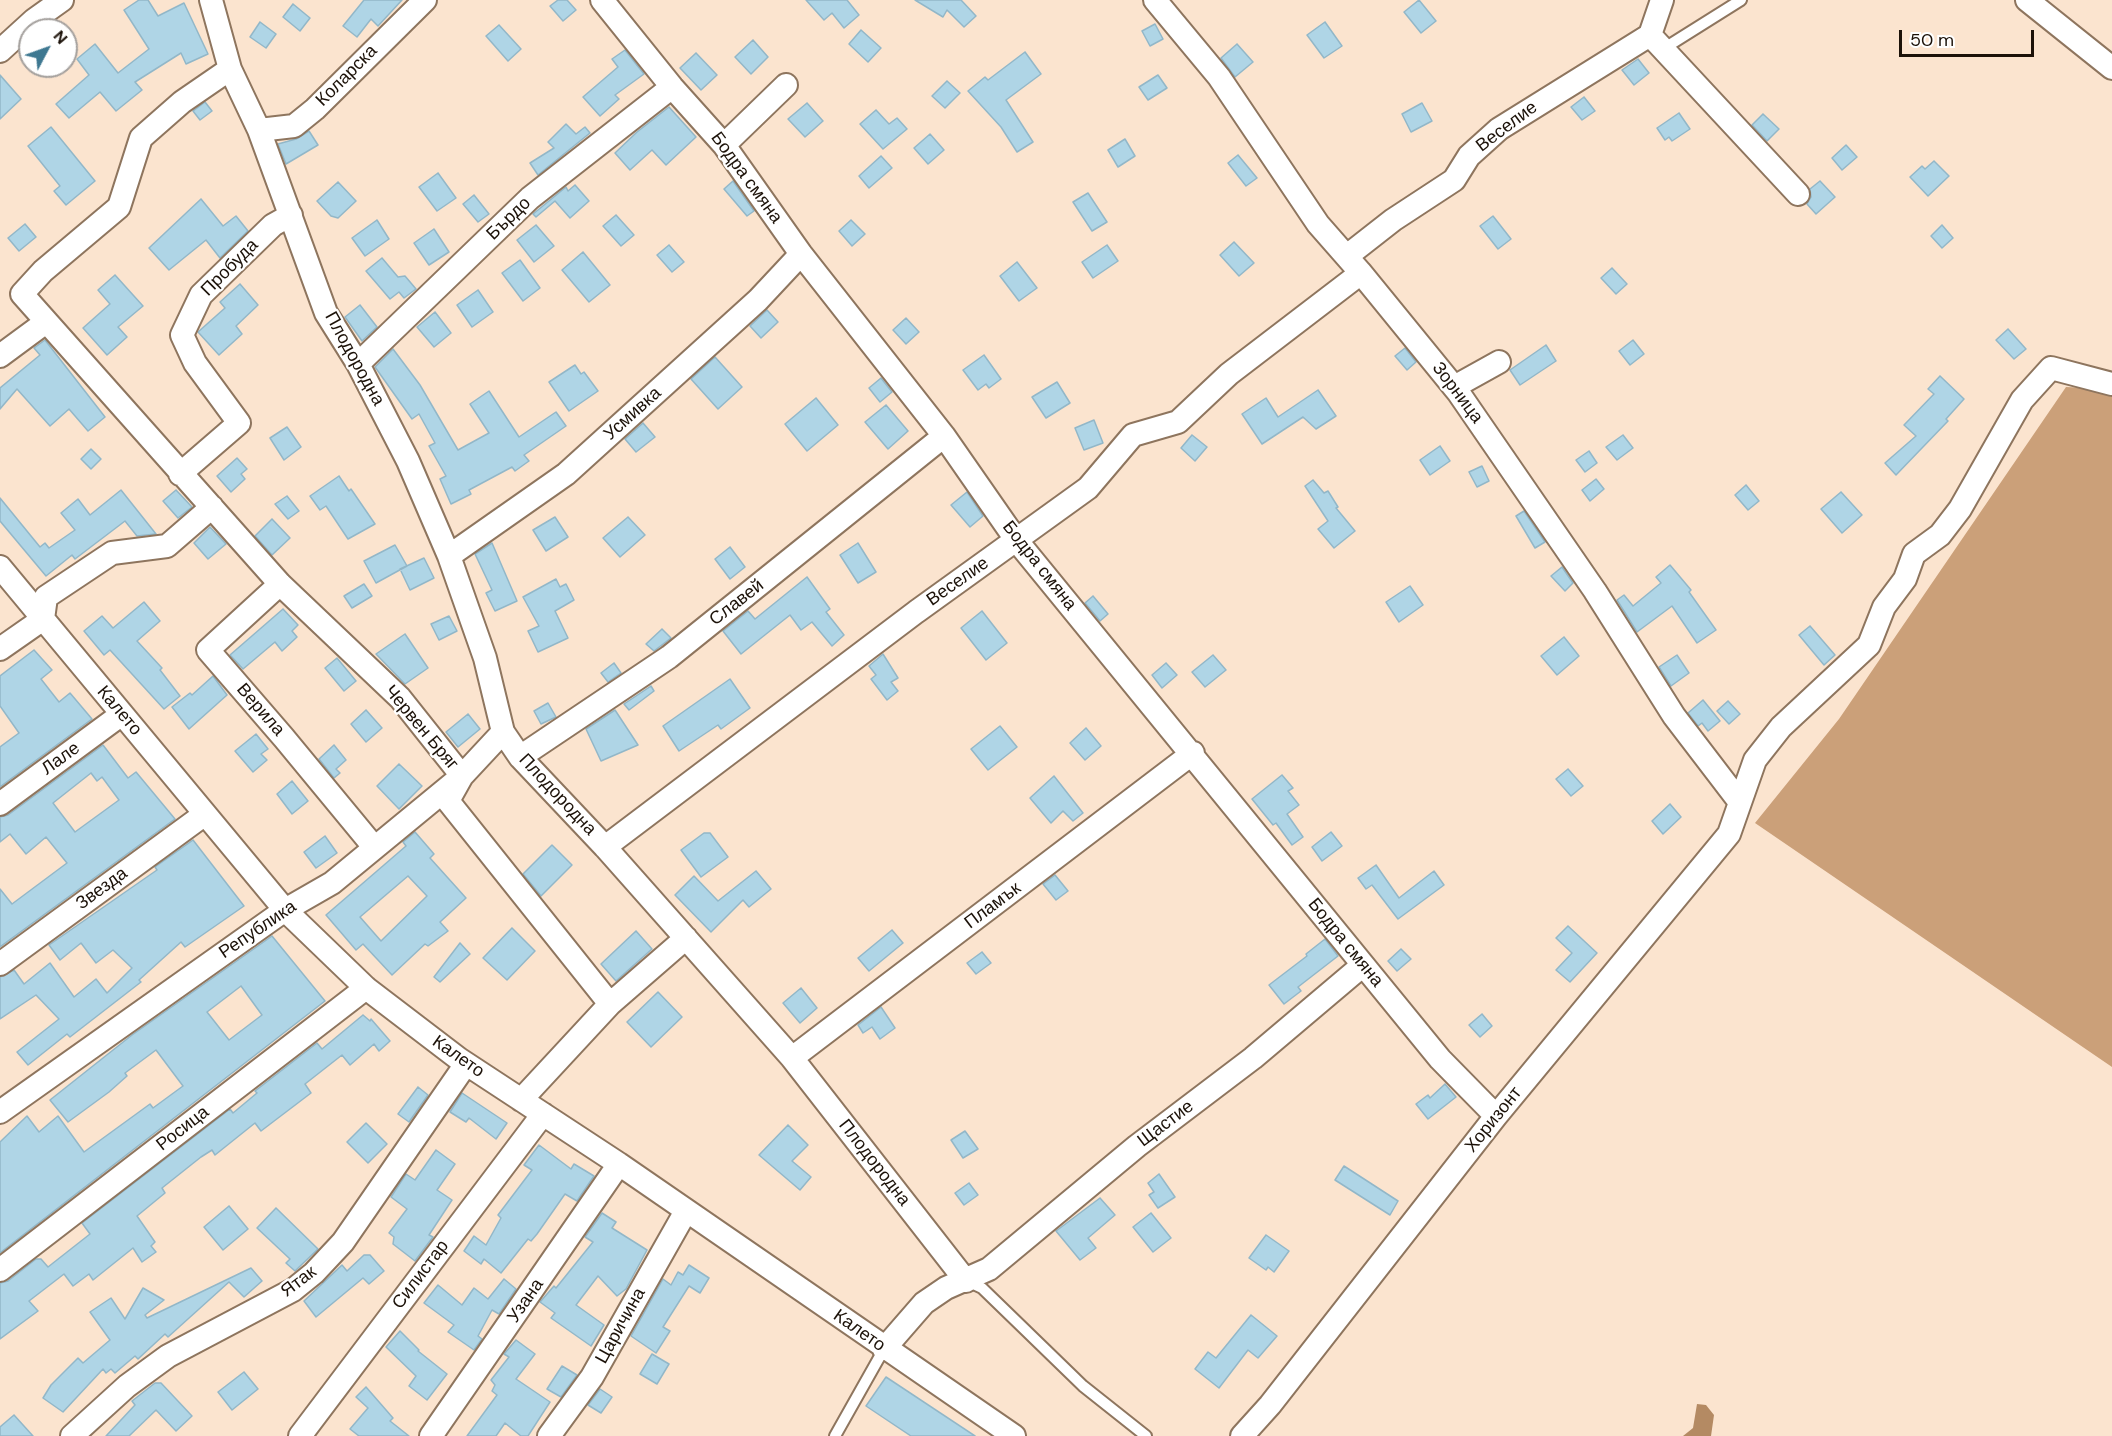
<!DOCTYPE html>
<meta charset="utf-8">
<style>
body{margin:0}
#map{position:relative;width:2112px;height:1436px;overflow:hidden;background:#fbe4cf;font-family:"DM Sans",sans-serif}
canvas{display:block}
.north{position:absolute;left:18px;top:18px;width:60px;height:60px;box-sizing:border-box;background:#fff;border:2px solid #a4a09d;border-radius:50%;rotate:49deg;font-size:16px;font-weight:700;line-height:24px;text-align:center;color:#1c1209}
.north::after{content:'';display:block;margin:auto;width:21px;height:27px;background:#3e7891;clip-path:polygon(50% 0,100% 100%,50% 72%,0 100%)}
.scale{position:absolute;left:1899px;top:30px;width:135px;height:27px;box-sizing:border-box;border:3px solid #1c1209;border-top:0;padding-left:8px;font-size:18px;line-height:21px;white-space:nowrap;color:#1c1209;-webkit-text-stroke:4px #fff;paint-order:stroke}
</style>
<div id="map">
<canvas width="2112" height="1436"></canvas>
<div class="north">N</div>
<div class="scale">50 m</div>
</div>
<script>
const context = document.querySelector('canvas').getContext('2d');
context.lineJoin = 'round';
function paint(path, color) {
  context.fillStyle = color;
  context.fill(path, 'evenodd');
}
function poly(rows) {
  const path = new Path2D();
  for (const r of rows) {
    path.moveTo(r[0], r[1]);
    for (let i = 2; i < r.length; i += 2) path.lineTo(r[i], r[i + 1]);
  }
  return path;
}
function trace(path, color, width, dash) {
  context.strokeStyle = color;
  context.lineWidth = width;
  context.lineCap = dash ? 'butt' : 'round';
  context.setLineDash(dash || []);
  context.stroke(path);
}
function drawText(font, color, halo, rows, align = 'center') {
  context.font = font + ' "DM Sans",sans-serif';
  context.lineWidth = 4.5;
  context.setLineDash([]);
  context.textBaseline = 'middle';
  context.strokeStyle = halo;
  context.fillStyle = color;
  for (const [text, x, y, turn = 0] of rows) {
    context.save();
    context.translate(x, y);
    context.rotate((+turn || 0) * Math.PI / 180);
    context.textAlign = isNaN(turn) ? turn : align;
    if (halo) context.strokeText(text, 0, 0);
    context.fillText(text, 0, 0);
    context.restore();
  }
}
const forest = poly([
 [2066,387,2112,389,2112,1067,1755,823,1839,719]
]);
const water = poly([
 [1697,1404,1706,1405,1714,1415,1711,1436,1683,1436,1693,1428]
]);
const building = poly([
 [139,0,148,0,158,16,184,3,208,54,186,64,181,53,135,82,142,90,116,111,100,92,69,118,56,104,89,75,77,59,95,44,118,73,149,49,124,10,139,0],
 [364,0,402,0,378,26,371,19,357,37,343,26,364,0],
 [558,0,567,0,576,10,563,21,550,6,558,0],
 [806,0,847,0,859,15,844,28,832,13,824,20,806,0],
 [915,0,961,0,976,16,964,27,947,10,943,17,915,0],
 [1419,0,1436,21,1421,33,1404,12,1419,0],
 [293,4,310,18,300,31,283,17,293,4],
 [260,22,276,34,266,48,250,37,260,22],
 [1325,22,1342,46,1324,58,1307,35,1325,22],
 [1155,24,1163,39,1150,46,1142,31,1155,24],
 [499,25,521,49,508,61,486,36,499,25],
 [861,30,881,48,868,62,849,44,861,30],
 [753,40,768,57,751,74,735,57,753,40],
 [1237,44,1253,62,1235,77,1221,58,1237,44],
 [625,50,644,74,615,95,619,99,600,116,583,97,618,67,612,59,625,50],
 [1025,52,1041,74,1006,100,1033,142,1017,152,1001,127,968,91,985,77,988,80,1025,52],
 [696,53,717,75,701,90,680,68,696,53],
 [1638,59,1649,73,1634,85,1622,70,1638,59],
 [0,75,21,99,0,119,0,75],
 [1158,75,1167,88,1148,100,1139,87,1158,75],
 [947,81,960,93,945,108,932,96,947,81],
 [1584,97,1595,111,1582,120,1571,107,1584,97],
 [205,102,212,111,200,120,193,111,205,102],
 [807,103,823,121,805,137,788,119,807,103],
 [1422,103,1432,121,1411,132,1402,114,1422,103],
 [669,107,696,137,666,165,652,150,630,170,615,153,637,132,669,107],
 [876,110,889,124,897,118,907,129,883,149,860,124,876,110],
 [1679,113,1690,129,1672,141,1669,137,1665,140,1657,128,1679,113],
 [1763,114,1779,129,1767,141,1752,125,1763,114],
 [566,124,576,134,585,127,590,133,538,175,530,163,554,148,548,142,566,124],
 [51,127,95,181,66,205,54,191,60,186,28,146,51,127],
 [309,131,318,145,286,164,278,144,296,139,309,131],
 [930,134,944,150,928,164,914,148,930,134],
 [1125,139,1135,156,1118,167,1108,150,1125,139],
 [1846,145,1857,157,1842,170,1832,158,1846,145],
 [1238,155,1257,178,1246,186,1228,163,1238,155],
 [881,156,892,168,869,188,859,176,881,156],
 [1934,161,1949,176,1928,196,1910,177,1922,166,1925,169,1934,161],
 [438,173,456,198,437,211,419,187,438,173],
 [733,181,754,211,747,216,724,189,733,181],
 [1820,181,1835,197,1816,214,1807,204,1811,197,1810,189,1820,181],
 [338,182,356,201,338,218,331,216,317,201,338,182],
 [575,185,589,201,570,218,555,201,536,217,533,214,566,187,568,191,575,185],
 [1088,193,1107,222,1092,231,1073,202,1088,193],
 [474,195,489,214,478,222,463,204,474,195],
 [201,199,223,226,236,216,248,231,220,258,206,240,169,270,149,248,201,199],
 [616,215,634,235,621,246,603,226,616,215],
 [1493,216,1511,239,1498,249,1480,226,1493,216],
 [377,220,389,239,365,256,352,238,377,220],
 [851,220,865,234,852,246,839,231,851,220],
 [25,224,36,237,19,251,8,238,25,224],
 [536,225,554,246,534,262,517,240,536,225],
 [1942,225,1953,238,1942,248,1931,236,1942,225],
 [434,229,449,252,429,265,414,243,434,229],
 [1234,242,1254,263,1239,276,1220,255,1234,242],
 [669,245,684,262,672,272,657,255,669,245],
 [1107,245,1118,261,1093,278,1082,262,1107,245],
 [583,252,610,285,589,302,562,270,583,252],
 [382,258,398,277,405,276,416,289,404,298,399,292,390,299,366,271,382,258],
 [520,260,540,288,523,301,502,273,520,260],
 [1017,262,1037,288,1019,301,1000,276,1017,262],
 [1612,268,1627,284,1616,294,1601,278,1612,268],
 [115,275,143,306,118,327,127,337,107,355,83,328,110,304,98,290,115,275],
 [240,284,258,305,236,326,242,334,219,355,198,332,225,308,220,302,240,284],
 [478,290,493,312,472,327,457,305,478,290],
 [360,305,377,327,362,341,345,317,360,305],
 [767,310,778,322,761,338,750,326,767,310],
 [435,312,451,333,434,347,417,327,435,312],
 [906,318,919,332,906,344,893,330,906,318],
 [2008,329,2026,349,2014,359,1996,340,2008,329],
 [45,340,105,417,88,431,69,409,50,426,17,389,0,409,0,388,40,355,34,348,45,340],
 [1633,340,1644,354,1630,365,1619,351,1633,340],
 [1546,345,1556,361,1520,385,1510,370,1546,345],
 [1405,348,1416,362,1407,370,1395,356,1405,348],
 [393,349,420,385,458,450,489,433,470,404,489,391,519,437,556,412,566,426,524,455,529,461,515,471,512,467,469,490,471,494,451,504,440,479,446,476,429,446,435,443,419,414,412,419,375,367,393,349],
 [984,355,1001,379,989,388,986,384,978,390,963,370,984,355],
 [715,357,742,387,718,409,691,379,715,357],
 [575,365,581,374,584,372,598,391,569,411,549,382,575,365],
 [1940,376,1964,399,1946,419,1948,421,1896,475,1885,463,1916,436,1904,425,1934,394,1928,389,1940,376],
 [881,378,892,392,880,402,869,388,881,378],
 [1057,382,1070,403,1046,418,1032,397,1057,382],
 [1318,390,1336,416,1316,429,1303,417,1262,444,1242,414,1266,398,1278,417,1318,390],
 [816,398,838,425,807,451,785,424,816,398],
 [886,405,908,431,888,449,865,422,886,405],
 [1094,420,1103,443,1084,450,1075,428,1094,420],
 [643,423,655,437,636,452,625,439,643,423],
 [287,427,301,447,284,460,270,438,287,427],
 [1192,435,1207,447,1195,461,1181,448,1192,435],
 [1623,435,1633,448,1617,460,1606,447,1623,435],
 [1440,446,1450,461,1430,475,1420,460,1440,446],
 [91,449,101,459,91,469,81,459,91,449],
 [1589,451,1597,463,1585,472,1576,460,1589,451],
 [237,458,247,469,241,474,245,479,231,492,217,476,237,458],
 [1482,466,1489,481,1477,487,1469,472,1482,466],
 [339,476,349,491,351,489,375,524,348,539,326,506,320,510,310,496,339,476],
 [1596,479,1604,489,1590,501,1582,490,1596,479],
 [1313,480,1324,493,1328,491,1338,507,1336,508,1355,531,1334,548,1318,529,1328,521,1305,486,1313,480],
 [1746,485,1759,501,1748,510,1735,495,1746,485],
 [121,490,156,534,137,536,125,521,75,559,72,555,46,576,0,521,0,498,40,547,45,543,49,548,75,530,61,513,78,499,90,515,121,490],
 [176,490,192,507,178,518,163,501,176,490],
 [967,492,983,516,970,527,951,505,967,492],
 [1841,492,1862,515,1842,533,1821,509,1841,492],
 [287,496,299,511,288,519,275,504,287,496],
 [1524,511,1545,542,1535,548,1516,516,1524,511],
 [555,517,568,537,546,551,533,530,555,517],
 [628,517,645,535,620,557,603,538,628,517],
 [272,519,290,538,272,555,255,536,272,519],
 [210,527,226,544,208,559,194,543,210,527],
 [492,543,517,601,495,611,486,593,492,590,475,554,492,543],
 [858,543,876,572,858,583,840,555,858,543],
 [395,545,407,566,376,583,364,561,395,545],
 [730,547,745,567,730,579,715,559,730,547],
 [424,558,434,578,410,590,400,569,424,558],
 [1670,565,1691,590,1689,592,1716,630,1697,643,1672,606,1637,632,1617,600,1624,595,1633,606,1661,583,1656,577,1670,565],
 [1562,567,1573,583,1565,591,1551,576,1562,567],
 [807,577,830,609,826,612,844,635,832,646,812,622,801,630,790,615,741,654,723,631,748,611,755,619,807,577],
 [556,579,560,587,566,584,574,600,555,611,568,638,538,652,528,631,539,626,523,597,556,579],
 [364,584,372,596,352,608,344,596,364,584],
 [1410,586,1423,605,1399,622,1386,602,1410,586],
 [1093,596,1108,614,1100,621,1085,603,1093,596],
 [144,602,160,621,137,641,162,668,160,670,180,696,164,709,110,650,104,655,84,631,102,616,113,628,144,602],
 [283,609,298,625,292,631,297,637,282,651,275,642,243,669,230,655,283,609],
 [982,611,1007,643,986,660,961,628,982,611],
 [449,616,457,631,439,640,431,624,449,616],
 [1810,626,1835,655,1824,665,1799,635,1810,626],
 [662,629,671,638,654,651,646,644,662,629],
 [405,634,428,668,405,684,376,654,405,634],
 [1564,637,1579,656,1557,675,1541,656,1564,637],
 [34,650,52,670,41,679,59,702,70,693,92,719,0,787,0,747,19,733,0,706,0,676,34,650],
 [883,654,898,678,891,682,898,691,887,700,871,679,876,675,869,666,883,654],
 [1213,655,1226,670,1205,687,1192,672,1213,655],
 [1677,655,1689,673,1671,686,1659,667,1677,655],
 [337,658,356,681,344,691,325,668,337,658],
 [614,663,621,673,608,682,601,673,614,663],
 [1166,663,1177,675,1162,688,1152,675,1166,663],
 [213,676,227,695,189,729,172,707,190,693,192,695,213,676],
 [730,679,750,708,721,729,718,725,679,751,663,726,730,679],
 [651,686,654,691,629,710,624,704,651,686],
 [1703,700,1720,721,1708,731,1702,723,1698,726,1688,713,1703,700],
 [1728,701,1740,714,1729,724,1717,711,1728,701],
 [548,703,556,717,541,724,534,711,548,703],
 [366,710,382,728,366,742,351,724,366,710],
 [615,710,638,745,601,761,586,729,615,710],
 [468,714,480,729,458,747,446,732,468,714],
 [1000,726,1017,747,988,770,971,749,1000,726],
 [1086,728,1101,746,1085,760,1070,743,1086,728],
 [256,734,268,749,261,754,267,760,253,772,235,751,256,734],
 [103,745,128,778,136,772,175,819,0,947,0,889,12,904,67,863,46,837,26,854,10,834,0,842,0,817,8,815,103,745],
 [91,773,97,781,102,777,119,800,75,832,53,803,91,773],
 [334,745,346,760,336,769,340,773,334,778,319,759,334,745],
 [399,764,422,786,399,809,377,786,399,764],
 [1568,769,1583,786,1571,796,1556,779,1568,769],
 [1282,775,1293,788,1288,791,1299,805,1287,814,1303,837,1292,845,1276,823,1273,825,1252,799,1282,775],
 [1054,776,1083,813,1073,821,1063,811,1051,823,1030,798,1054,776],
 [292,781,308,801,292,814,277,794,292,781],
 [1670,804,1681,817,1663,834,1652,821,1670,804],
 [415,832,434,854,430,858,466,898,440,922,448,931,428,946,425,944,392,975,363,944,356,950,326,915,406,846,403,842,415,832],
 [408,876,427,896,381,941,360,917,408,876],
 [1331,832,1342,846,1322,861,1312,847,1331,832],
 [704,833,710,833,728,857,701,877,681,850,704,833],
 [325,836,337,853,316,868,304,852,325,836],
 [193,840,244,906,185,947,181,942,139,980,141,982,70,1037,67,1034,28,1065,17,1052,59,1019,36,995,0,1019,0,977,14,970,24,984,50,963,74,997,96,979,107,993,132,968,113,950,96,963,81,943,60,960,49,945,157,870,155,867,193,840],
 [552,845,572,865,541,896,523,874,552,845],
 [1376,865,1399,898,1434,871,1444,885,1398,919,1372,885,1366,889,1358,878,1376,865],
 [756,871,771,889,749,907,743,900,711,932,675,895,694,876,718,901,756,871],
 [1055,875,1068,891,1056,900,1043,884,1055,875],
 [1568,926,1597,953,1570,982,1556,970,1572,953,1556,938,1568,926],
 [512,928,535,951,507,980,483,958,512,928],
 [892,930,903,943,869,971,858,958,892,930],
 [636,931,652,949,616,981,601,964,636,931],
 [272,936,325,1001,0,1253,0,1142,27,1116,39,1132,58,1116,84,1152,150,1104,153,1108,183,1086,156,1050,125,1073,127,1076,109,1092,68,1122,50,1100,132,1035,272,936],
 [241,986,262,1015,229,1040,207,1012,241,986],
 [1325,939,1338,956,1298,987,1301,991,1284,1004,1269,985,1307,956,1306,954,1325,939],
 [460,943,470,954,440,982,434,977,460,943],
 [1401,949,1411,959,1397,971,1388,961,1401,949],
 [982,952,991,963,976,974,967,963,982,952],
 [801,988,817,1008,800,1023,783,1003,801,988],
 [658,992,682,1017,651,1047,627,1022,658,992],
 [881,1007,895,1028,880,1039,872,1027,863,1033,858,1025,881,1007],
 [1482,1014,1492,1026,1480,1037,1469,1025,1482,1014],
 [363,1015,370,1021,371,1019,390,1041,379,1051,374,1044,350,1065,342,1055,305,1084,311,1093,261,1131,255,1123,215,1155,212,1150,201,1157,162,1188,165,1193,137,1216,155,1242,151,1246,156,1252,142,1262,133,1248,93,1280,89,1274,73,1286,64,1274,29,1301,38,1311,0,1339,0,1283,8,1281,36,1259,41,1259,48,1267,90,1234,82,1223,230,1109,233,1113,257,1093,255,1091,317,1043,322,1049,363,1015],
 [1445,1084,1456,1097,1428,1119,1416,1104,1428,1095,1430,1098,1445,1084],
 [418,1087,428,1095,409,1122,398,1114,418,1087],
 [462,1093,507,1123,496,1139,469,1118,466,1122,450,1112,462,1093],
 [366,1123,387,1144,368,1163,347,1142,366,1123],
 [788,1125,808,1145,792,1161,811,1177,800,1190,759,1155,788,1125],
 [965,1131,978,1149,963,1158,951,1140,965,1131],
 [539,1145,571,1169,574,1164,594,1176,577,1201,565,1194,537,1234,531,1241,528,1239,501,1273,484,1259,481,1264,464,1251,474,1236,486,1245,501,1218,498,1215,532,1170,524,1165,539,1145],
 [436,1150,455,1164,437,1190,452,1200,429,1235,433,1237,415,1261,393,1244,394,1237,389,1233,407,1209,391,1197,406,1174,415,1180,436,1150],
 [1344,1166,1398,1201,1390,1215,1335,1180,1344,1166],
 [1159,1174,1175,1197,1158,1208,1149,1195,1154,1192,1148,1183,1159,1174],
 [969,1183,978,1195,964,1205,955,1193,969,1183],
 [1100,1198,1115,1215,1088,1238,1096,1248,1080,1260,1056,1231,1100,1198],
 [229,1206,248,1229,223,1250,204,1227,229,1206],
 [276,1208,318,1249,295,1271,286,1263,290,1259,257,1228,276,1208],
 [602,1213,616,1222,612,1228,647,1250,626,1289,617,1296,598,1276,576,1305,604,1325,591,1346,551,1318,555,1313,540,1302,554,1286,556,1288,593,1242,585,1237,602,1213],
 [1151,1213,1171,1238,1153,1252,1133,1227,1151,1213],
 [1266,1235,1289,1251,1274,1272,1268,1267,1266,1270,1249,1258,1266,1235],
 [364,1255,370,1255,384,1271,369,1284,363,1278,316,1317,304,1301,342,1265,347,1271,364,1255],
 [689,1265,709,1278,700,1293,689,1286,663,1327,670,1331,656,1353,631,1336,663,1279,671,1285,678,1272,683,1275,689,1265],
 [251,1268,262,1281,244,1297,229,1282,168,1337,165,1334,138,1359,135,1356,115,1373,111,1369,106,1373,103,1369,63,1412,43,1398,51,1385,78,1358,83,1363,110,1340,90,1312,111,1298,125,1319,143,1288,164,1300,145,1315,147,1318,251,1268],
 [504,1279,516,1289,499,1314,492,1310,478,1336,482,1339,474,1350,448,1332,454,1325,424,1303,438,1285,462,1305,474,1288,488,1299,504,1279],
 [1251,1315,1277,1336,1258,1358,1248,1350,1219,1388,1195,1369,1208,1352,1216,1358,1251,1315],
 [400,1331,419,1350,418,1351,447,1374,427,1400,409,1386,416,1376,386,1347,400,1331],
 [516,1340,535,1354,516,1379,550,1402,528,1436,521,1436,505,1423,496,1436,467,1436,497,1395,492,1391,495,1385,491,1380,509,1357,504,1354,516,1340],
 [652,1354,669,1364,657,1384,640,1374,652,1354],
 [562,1366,577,1375,561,1397,547,1389,562,1366],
 [244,1372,258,1389,232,1410,218,1392,244,1372],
 [886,1377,975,1436,911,1436,866,1406,886,1377],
 [155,1383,161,1383,192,1416,176,1431,156,1410,129,1436,106,1436,135,1405,132,1401,155,1383],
 [366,1387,393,1418,390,1421,409,1436,359,1436,350,1429,368,1408,356,1397,366,1387],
 [600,1389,612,1397,601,1413,588,1405,600,1389],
 [14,1415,33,1436,0,1436,0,1427,14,1415]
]);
const lane = poly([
 [1663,49,1741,0],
 [967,1281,982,1288,1083,1386,1146,1436],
 [835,1436,884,1349]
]);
const street = poly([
 [211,0,230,69,259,130,326,313,358,364,408,461,449,556,485,658,503,732,520,757,605,847,792,1058,966,1281],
 [602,0,672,87,724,145,801,254,944,436,1017,541,1440,1059,1496,1116],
 [1155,0,1219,77,1318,224,1361,273,1458,392,1595,591,1674,716,1739,801],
 [2027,0,2112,68],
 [1650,35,1798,194],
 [0,51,34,20,62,0],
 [230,69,182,102,141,138,119,207,43,271,22,294,280,584,400,698,462,776,448,801,610,1004],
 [259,130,294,126,315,109,425,0],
 [724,145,786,85],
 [1347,256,1393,220,1454,180,1469,156,1499,129,1650,35,1662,0],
 [0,356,46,322],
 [358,364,530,198,672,87],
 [1454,387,1499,362],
 [180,474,239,423,195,363,182,335,201,295,273,225,291,215],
 [449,556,566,474,758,300,801,254],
 [0,567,285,910,366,988,459,1059,619,1164,1014,1436],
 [280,584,208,650,284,738,374,847],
 [0,649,43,619,46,597,112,553,167,546,212,507],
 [520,757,669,657,944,436],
 [0,804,122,714],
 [605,847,916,612,1088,488,1133,435,1178,422,1229,374,1361,273],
 [0,964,205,814],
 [792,1058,1193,753],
 [521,1100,610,1004,686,938],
 [0,1112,285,910,332,883,462,776,503,732],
 [0,1270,366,988],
 [884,1349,924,1303,946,1288,989,1269,1137,1146,1253,1058,1363,965],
 [72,1436,127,1386,168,1356,293,1290,314,1273,343,1242,466,1064],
 [300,1436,543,1114],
 [431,1436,619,1164],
 [549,1436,592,1377,686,1211],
 [1242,1436,1270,1405,1496,1116,1729,834,1755,760,1781,727,1869,645,1884,607,1905,579,1914,554,1940,535,1960,509,2022,400,2051,368,2112,384]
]);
const streetNames = [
 ["Коларска",347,76,-45],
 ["Веселие",1507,127,-37],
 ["Бодра смяна",746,178,54],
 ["Бърдо",509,219,-44],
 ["Пробуда",230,268,-45],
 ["Плодородна",354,359,61],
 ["Зорница",1457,393,53],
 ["Усмивка",633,414,-42],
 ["Бодра смяна",1039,566,52],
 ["Веселие",958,582,-35],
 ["Славей",737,603,-38],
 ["Верила",260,710,49],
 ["Калето",119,711,50],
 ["Червен Бряг",421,728,50],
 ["Лале",61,759,-36],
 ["Плодородна",557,795,47],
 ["Звезда",102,889,-36],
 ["Пламък",993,906,-37],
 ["Република",258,930,-34],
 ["Бодра смяна",1345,943,51],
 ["Калето",458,1057,35],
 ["Хоризонт",1494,1120,-51],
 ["Щастие",1166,1124,-37],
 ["Росица",183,1129,-38],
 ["Плодородна",874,1163,52],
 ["Силистар",421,1275,-53],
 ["Ятак",299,1282,-37],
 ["Узана",526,1301,-55],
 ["Царичина",621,1326,-61],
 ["Калето",859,1331,35]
];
paint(forest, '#cba079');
paint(water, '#b48a63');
paint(building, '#afd5e6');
trace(building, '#92b7c8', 1.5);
trace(lane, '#8e755e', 14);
trace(street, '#8e755e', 26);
trace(lane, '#fff', 10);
trace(street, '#fff', 22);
drawText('18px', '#1c1209', '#fff', streetNames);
</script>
